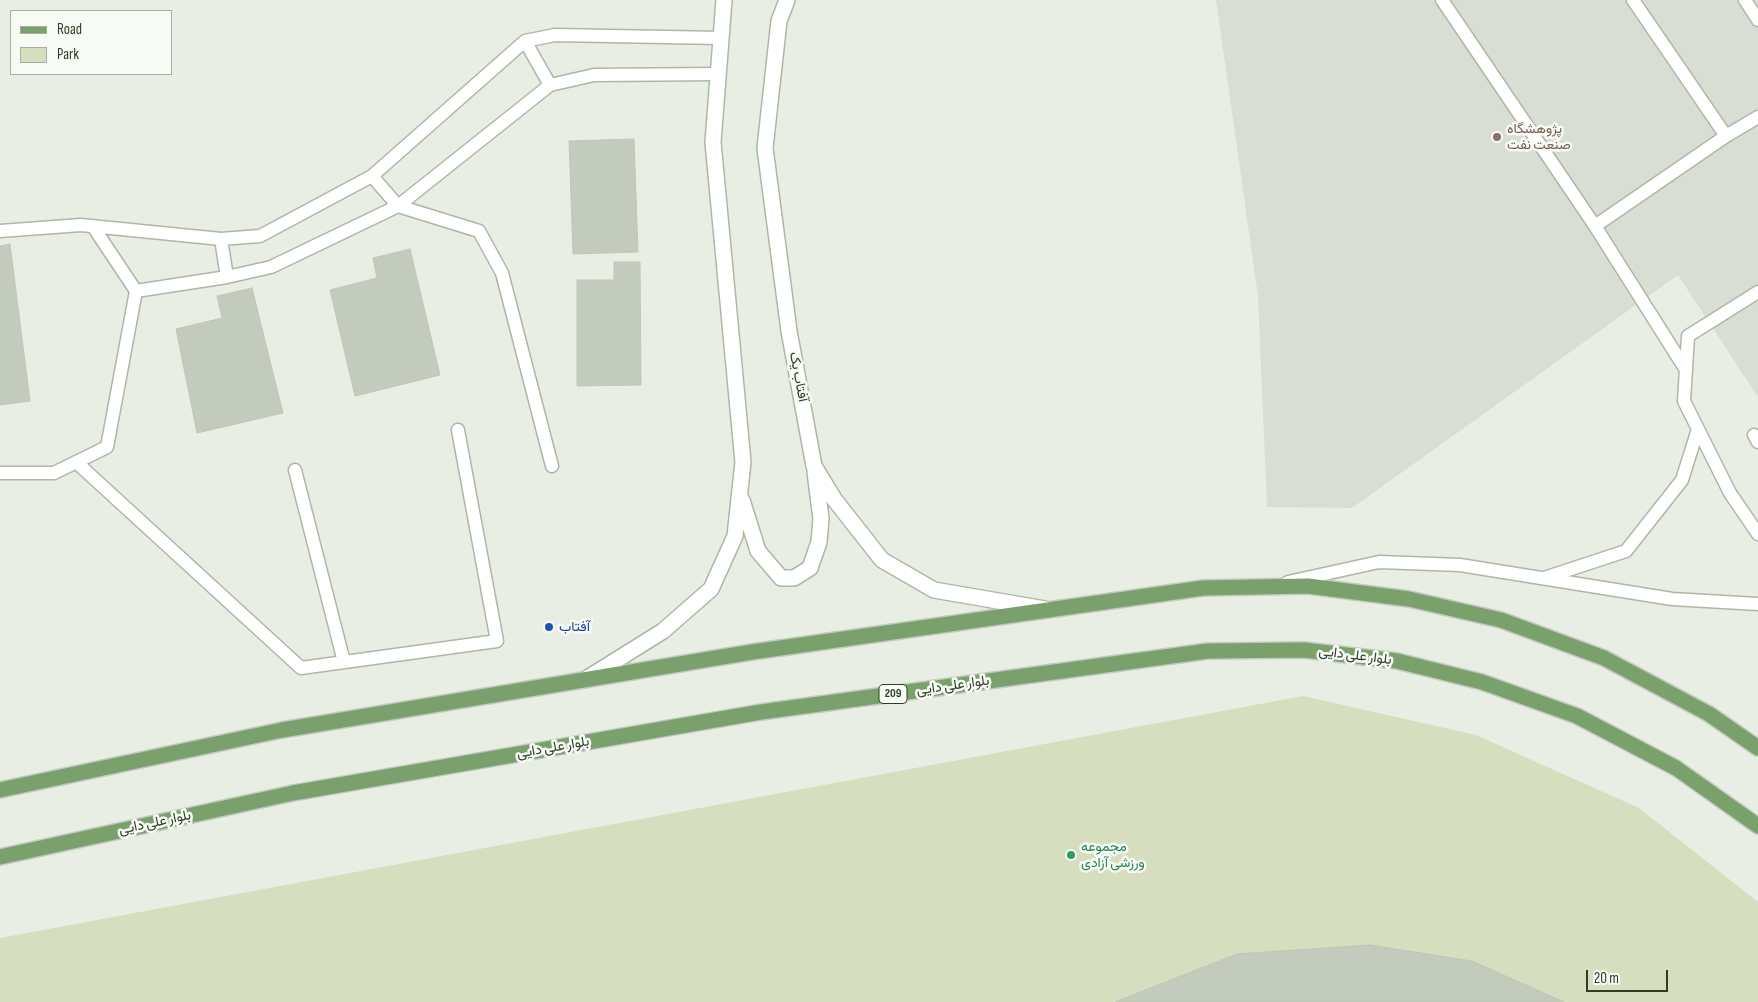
<!DOCTYPE html>
<meta charset="utf-8">
<style>
body{margin:0}
#map{position:relative;width:1758px;height:1002px;overflow:hidden;background:#e9eee5;font-family:"Sofia Sans Condensed",sans-serif}
canvas{display:block}
.legend{position:absolute;left:10px;top:10px;width:162px;height:65px;box-sizing:border-box;background:#f8faf6;border:1px solid #a6afa2;margin:0;padding:6px 9px;list-style:none;font-size:15px;color:#2c3f25}
.legend li{display:flex;align-items:center;gap:10px;height:25px}
.legend b{width:25px;border:1px solid #a6afa2}
.scale{position:absolute;left:1586px;top:970px;width:82px;height:22px;box-sizing:border-box;border:2px solid #2c3f25;border-top:0;padding-left:6px;font-size:15px;line-height:18px;white-space:nowrap;color:#2c3f25;-webkit-text-stroke:4px #f8faf6;paint-order:stroke}
</style>
<div id="map">
<canvas width="1758" height="1002"></canvas>
<ul class="legend">
<li><b style="height:6px;background:#7aa16b"></b>Road</li>
<li><b style="height:14px;background:#d6debf"></b>Park</li>
</ul>
<div class="scale">20 m</div>
</div>
<script>
const context = document.querySelector('canvas').getContext('2d');
context.lineJoin = 'round';
function paint(path, color) {
  context.fillStyle = color;
  context.fill(path, 'evenodd');
}
function poly(rows) {
  const path = new Path2D();
  for (const r of rows) {
    path.moveTo(r[0], r[1]);
    for (let i = 2; i < r.length; i += 2) path.lineTo(r[i], r[i + 1]);
  }
  return path;
}
function trace(path, color, width, dash) {
  context.strokeStyle = color;
  context.lineWidth = width;
  context.lineCap = dash ? 'butt' : 'round';
  context.setLineDash(dash || []);
  context.stroke(path);
}
function drawText(font, color, halo, rows, align = 'center') {
  context.font = font + ' "Sofia Sans Condensed",Vazirmatn,sans-serif';
  context.lineWidth = 5;
  context.setLineDash([]);
  context.textBaseline = 'middle';
  context.strokeStyle = halo;
  context.fillStyle = color;
  for (const [text, x, y, turn = 0] of rows) {
    context.save();
    context.translate(x, y);
    context.rotate((+turn || 0) * Math.PI / 180);
    context.textAlign = isNaN(turn) ? turn : align;
    if (halo) context.strokeText(text, 0, 0);
    context.fillText(text, 0, 0);
    context.restore();
  }
}
const built = poly([
 [1216,0,1758,0,1758,397,1678,275,1352,508,1267,507,1258,296]
]);
const green = poly([
 [1303,696,1476,735,1639,808,1758,902,1758,1002,0,1002,0,938]
]);
const building = poly([
 [634,139,638,252,573,254,569,141,634,139],
 [10,244,30,401,0,405,0,246,10,244],
 [410,249,440,375,355,396,330,290,377,278,373,258,410,249],
 [614,262,640,262,641,385,577,386,577,280,614,280,614,262],
 [252,288,283,413,197,433,176,329,222,318,217,296,252,288],
 [1370,945,1472,961,1564,1002,1115,1002,1237,954,1370,945]
]);
const lane = poly([
 [1442,0,1595,226,1726,136],
 [1633,0,1726,136,1758,117],
 [1745,0,1758,20],
 [525,41,555,35,721,38],
 [550,85,594,75,718,74],
 [372,176,398,206,479,231,502,273,552,466],
 [1595,226,1686,370],
 [0,231,81,225,221,239,260,236,372,176,525,41,550,85,398,206,271,267,227,277,136,291],
 [221,239,227,277],
 [1758,292,1688,336,1684,401,1730,493,1758,534],
 [1754,435,1758,442],
 [76,462,301,668,497,641,458,430],
 [295,470,344,662],
 [0,473,54,473,107,447,136,291,94,228],
 [1544,578,1626,551,1682,480,1698,429],
 [1288,582,1379,562,1460,565,1672,599,1758,604]
]);
const secondary = poly([
 [787,0,779,21,765,148,789,331,814,466,834,499,882,560,934,590,1045,609],
 [742,500,758,551,781,578,794,578,810,568,819,542,821,519,815,472],
 [586,679,663,631,711,589,735,536,743,462,713,142,724,0]
]);
const primary = poly([
 [0,790,282,730,752,652,1203,588,1308,586,1409,599,1501,620,1604,658,1709,714,1758,748],
 [0,857,293,793,761,712,1208,651,1304,650,1397,661,1482,682,1577,716,1676,768,1758,826]
]);
const markers = [
 [1497,137,5,"#8d6e63"],
 [549,627,5,"#1a4fb4"],
 [1071,855,5,"#2e9e5b"]
];
const shields = [
 [893,694,28]
];
const shieldNames = [
 ["209",893,694]
];
const educationNames = [
 ["پژوهشگاه",1507,129],
 ["صنعت نفت",1507,145]
];
const streetNames = [
 ["آفتاب یک",798,377,79],
 ["بلوار علی دایی",1355,656,7],
 ["بلوار علی دایی",953,686,-8],
 ["بلوار علی دایی",553,748,-10],
 ["بلوار علی دایی",155,823,-12]
];
const transitNames = [
 ["آفتاب",559,627]
];
const leisureNames = [
 ["مجموعه",1081,847],
 ["ورزشی آزادی",1081,863]
];
paint(built, '#d8ded3');
paint(green, '#d6debf');
paint(building, '#c3cbbd');
trace(building, '#bec7b8', 1);
trace(lane, '#adb6a8', 15);
trace(secondary, '#abb9a4', 18);
trace(primary, '#c4c9c2', 18);
trace(lane, '#fff', 12);
trace(secondary, '#fff', 15);
trace(primary, '#7aa16b', 15);
for (const [x, y, r, color] of markers) {
  const dot = new Path2D();
  dot.arc(x, y, r, 0, 2 * Math.PI);
  context.fillStyle = color;
  context.fill(dot);
  trace(dot, '#f8faf6', 2);
}
for (const [x, y, w] of shields) {
  const box = new Path2D();
  box.roundRect(x - w / 2, y - 9.5, w, 19, 4);
  context.fillStyle = '#f8faf6';
  context.fill(box);
  trace(box, '#2c3f25', 1);
}
drawText('bold 12px', '#2c3f25', null, shieldNames);
drawText('14px', '#785e54', '#f8faf6', educationNames, 'left');
drawText('14px', '#2c3f25', '#f8faf6', streetNames);
drawText('14px', '#164399', '#f8faf6', transitNames, 'left');
drawText('14px', '#27864d', '#f8faf6', leisureNames, 'left');
</script>
